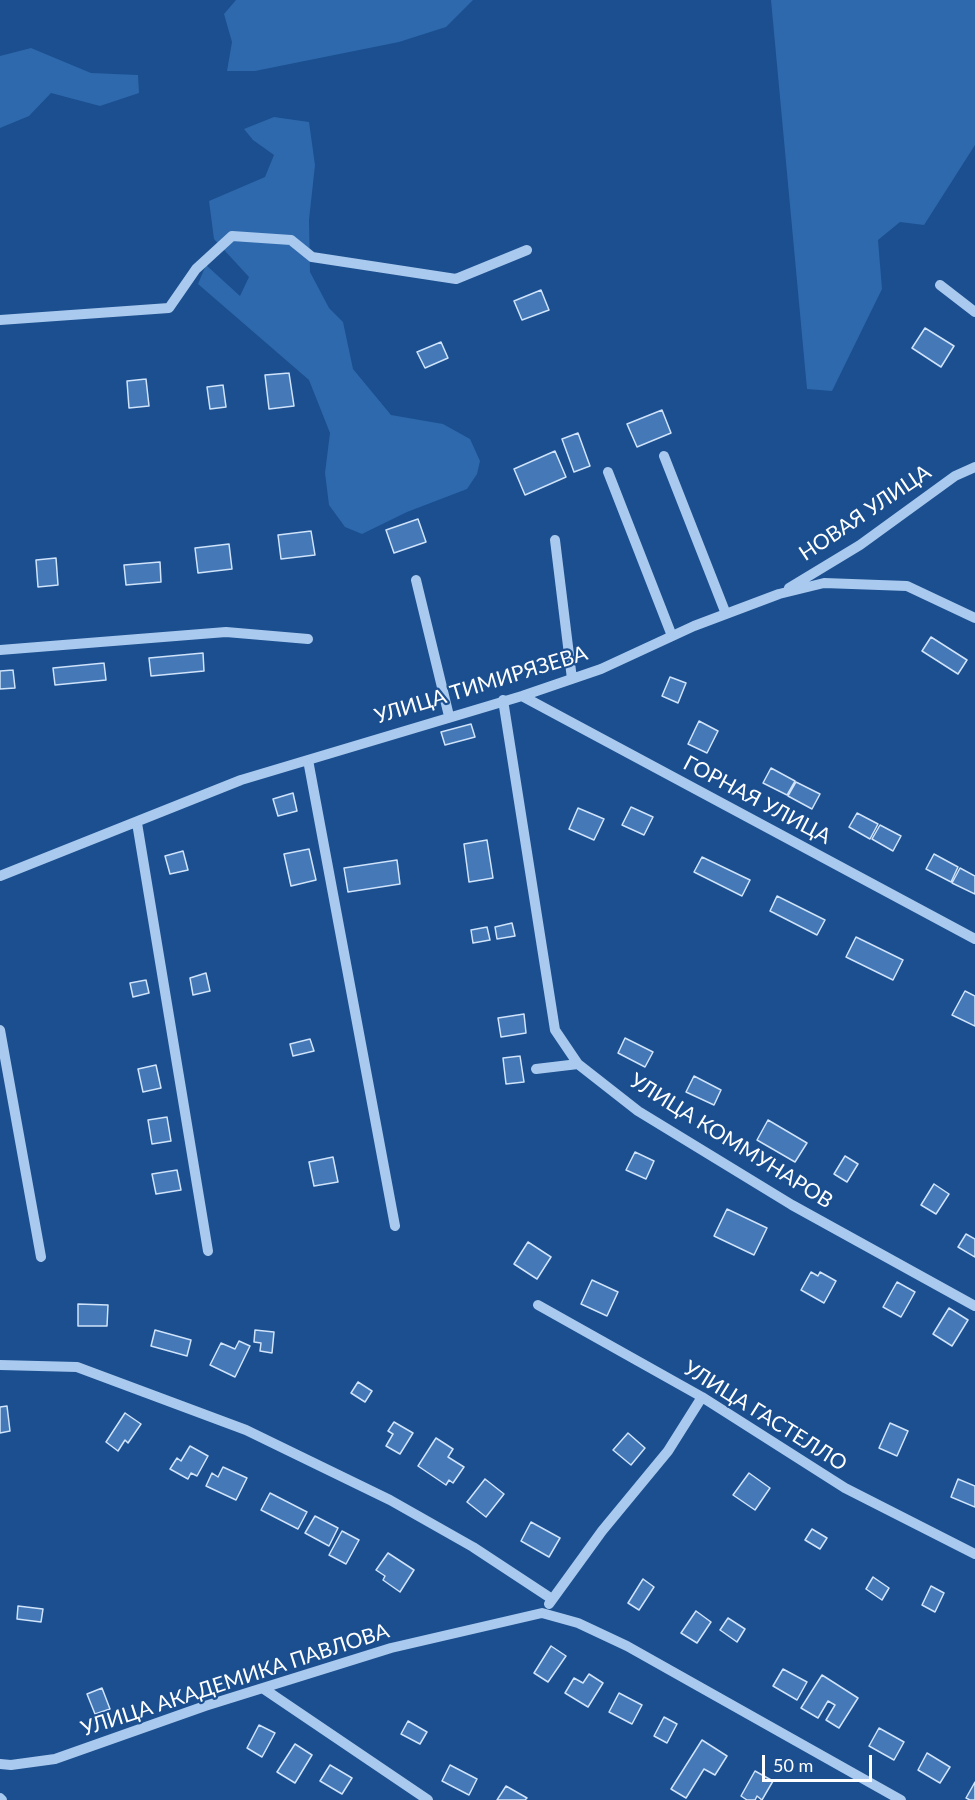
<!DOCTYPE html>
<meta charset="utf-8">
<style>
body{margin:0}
#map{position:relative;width:975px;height:1800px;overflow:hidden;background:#1b4f8f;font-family:Lato,sans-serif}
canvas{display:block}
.scale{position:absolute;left:762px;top:1755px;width:110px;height:27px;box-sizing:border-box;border:3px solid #fff;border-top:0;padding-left:8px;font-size:18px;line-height:21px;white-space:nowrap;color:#fff;-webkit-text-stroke:4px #1b4f8f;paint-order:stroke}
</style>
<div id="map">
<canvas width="975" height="1800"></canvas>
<div class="scale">50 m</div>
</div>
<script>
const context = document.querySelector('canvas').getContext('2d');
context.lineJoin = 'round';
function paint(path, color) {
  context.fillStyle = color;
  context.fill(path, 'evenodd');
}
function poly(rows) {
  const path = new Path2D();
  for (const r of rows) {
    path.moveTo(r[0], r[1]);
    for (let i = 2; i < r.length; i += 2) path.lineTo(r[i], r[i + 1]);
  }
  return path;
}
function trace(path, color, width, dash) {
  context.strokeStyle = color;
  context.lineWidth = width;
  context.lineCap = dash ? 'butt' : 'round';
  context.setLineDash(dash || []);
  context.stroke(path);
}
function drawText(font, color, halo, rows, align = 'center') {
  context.font = font + ' Lato,sans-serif';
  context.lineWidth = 4.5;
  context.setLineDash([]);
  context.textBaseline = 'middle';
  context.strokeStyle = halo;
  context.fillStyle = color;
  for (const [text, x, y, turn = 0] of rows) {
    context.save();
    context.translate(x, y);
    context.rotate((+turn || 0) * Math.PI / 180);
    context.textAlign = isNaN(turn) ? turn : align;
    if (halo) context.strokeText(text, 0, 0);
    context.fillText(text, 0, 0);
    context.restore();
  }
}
const green = poly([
 [236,0,473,0,446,27,399,42,255,71,227,71,232,42,224,14],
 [771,0,975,0,975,145,924,225,900,222,878,240,882,289,832,391,807,389],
 [31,48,91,73,138,75,139,93,100,106,51,93,29,116,0,128,0,56],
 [274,117,309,122,315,165,309,220,310,272,329,308,343,322,353,369,391,415,443,424,470,439,480,461,477,474,467,489,407,512,362,534,345,527,329,505,325,473,330,433,309,380,198,284,206,265,240,296,249,277,214,239,209,201,265,177,274,155,253,140,244,129]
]);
const building = poly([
 [541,290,549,310,522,320,514,301,541,290],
 [925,328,954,346,941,367,912,348,925,328],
 [441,342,448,358,425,368,417,352,441,342],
 [289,373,294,406,269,409,265,375,289,373],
 [146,379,149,406,129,408,127,381,146,379],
 [223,385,226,407,210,409,207,387,223,385],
 [662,410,671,433,637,447,627,424,662,410],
 [578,433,590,466,574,472,562,439,578,433],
 [555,451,566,477,525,495,514,469,555,451],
 [418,519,426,542,394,553,386,530,418,519],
 [311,531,315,555,281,559,278,535,311,531],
 [229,544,232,569,198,573,195,548,229,544],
 [56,558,58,585,38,587,36,560,56,558],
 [160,562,161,582,126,585,124,565,160,562],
 [931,637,967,660,958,674,922,651,931,637],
 [203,653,204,671,151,676,149,658,203,653],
 [104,663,106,680,55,685,53,668,104,663],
 [13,670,15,688,0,689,0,671,13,670],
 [670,677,686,683,678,703,662,696,670,677],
 [699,721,718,731,707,753,688,744,699,721],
 [471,724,475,737,445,745,441,732,471,724],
 [771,768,795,781,787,795,763,783,771,768],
 [796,782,820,794,812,809,788,796,796,782],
 [293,793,297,811,278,816,273,799,293,793],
 [631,807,653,817,644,835,622,825,631,807],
 [578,808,604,819,594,840,569,829,578,808],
 [857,813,878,824,870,839,849,827,857,813],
 [880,825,901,836,893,851,872,839,880,825],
 [487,840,493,878,469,882,464,844,487,840],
 [309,849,316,880,291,886,284,854,309,849],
 [183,851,188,870,170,874,165,856,183,851],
 [934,854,958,867,951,882,926,869,934,854],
 [702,857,750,880,742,896,694,872,702,857],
 [397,860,400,884,348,892,344,868,397,860],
 [960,868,975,876,975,894,952,883,960,868],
 [777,896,825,920,817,935,770,911,777,896],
 [512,923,515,936,497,939,495,927,512,923],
 [487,927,490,940,473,943,471,930,487,927],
 [856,937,903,960,893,980,846,957,856,937],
 [206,973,210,991,193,995,190,978,206,973],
 [146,980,149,993,133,997,130,983,146,980],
 [965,991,975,996,975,1026,952,1015,965,991],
 [524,1014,526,1033,501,1037,498,1018,524,1014],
 [625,1038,653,1052,645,1067,618,1053,625,1038],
 [310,1039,314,1051,293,1056,290,1044,310,1039],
 [520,1056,524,1082,506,1084,503,1058,520,1056],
 [156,1065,161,1088,143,1092,138,1069,156,1065],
 [694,1076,721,1090,714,1105,686,1092,694,1076],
 [167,1117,171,1141,152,1144,148,1120,167,1117],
 [768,1120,807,1143,795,1162,757,1140,768,1120],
 [635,1152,654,1161,646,1179,626,1170,635,1152],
 [845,1156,858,1164,847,1182,834,1174,845,1156],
 [333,1157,338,1182,314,1186,309,1162,333,1157],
 [177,1170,181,1190,156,1194,152,1174,177,1170],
 [934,1184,949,1194,936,1214,921,1205,934,1184],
 [727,1209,767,1228,754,1255,714,1236,727,1209],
 [966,1234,975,1239,975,1257,958,1247,966,1234],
 [528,1242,551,1257,537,1279,514,1264,528,1242],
 [811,1272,818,1276,820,1272,836,1281,824,1303,801,1290,811,1272],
 [592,1280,618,1292,607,1316,581,1304,592,1280],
 [897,1282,915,1292,901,1317,883,1307,897,1282],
 [78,1304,108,1305,107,1326,78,1326,78,1304],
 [949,1308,968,1320,952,1346,933,1334,949,1308],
 [155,1330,191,1340,187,1356,151,1346,155,1330],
 [255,1330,274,1332,272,1353,260,1351,261,1343,254,1342,255,1330],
 [239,1341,250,1346,235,1377,210,1365,221,1343,235,1349,239,1341],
 [358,1382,372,1391,365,1402,351,1393,358,1382],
 [7,1406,10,1431,0,1433,0,1407,7,1406],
 [125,1413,141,1424,128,1443,125,1440,118,1451,106,1442,125,1413],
 [394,1422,413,1433,400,1454,386,1446,393,1434,388,1431,394,1422],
 [890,1423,908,1431,897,1456,879,1448,890,1423],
 [628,1433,645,1448,631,1465,613,1450,628,1433],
 [436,1438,453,1449,448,1457,464,1467,453,1483,449,1480,446,1485,418,1466,436,1438],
 [190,1446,208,1456,197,1476,191,1473,188,1479,170,1469,177,1458,181,1461,190,1446],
 [223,1467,247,1478,236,1500,206,1486,212,1473,218,1477,223,1467],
 [749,1473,770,1488,755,1510,733,1495,749,1473],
 [485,1479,504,1494,486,1517,467,1502,485,1479],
 [958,1479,975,1486,975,1507,951,1497,958,1479],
 [270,1493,307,1512,298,1529,261,1510,270,1493],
 [315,1516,338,1528,329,1546,305,1533,315,1516],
 [531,1522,560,1538,549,1557,521,1541,531,1522],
 [812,1529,827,1538,820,1549,805,1540,812,1529],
 [342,1531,359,1540,346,1564,329,1555,342,1531],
 [388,1553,414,1570,400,1592,383,1580,385,1576,376,1570,388,1553],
 [873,1577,889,1588,882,1600,866,1589,873,1577],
 [643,1579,654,1587,639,1610,628,1603,643,1579],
 [931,1586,944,1593,935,1612,922,1605,931,1586],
 [18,1606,43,1609,41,1622,17,1619,18,1606],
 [696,1611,711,1622,697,1643,681,1633,696,1611],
 [728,1618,745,1629,737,1642,720,1630,728,1618],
 [551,1646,566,1656,548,1682,534,1673,551,1646],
 [783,1669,807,1682,797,1700,773,1686,783,1669],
 [589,1674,603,1683,588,1707,565,1693,574,1678,583,1683,589,1674],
 [822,1675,858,1698,839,1728,826,1720,835,1705,828,1701,818,1718,801,1708,822,1675],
 [102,1688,110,1709,95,1714,87,1694,102,1688],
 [619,1693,642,1705,632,1724,609,1712,619,1693],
 [664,1717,677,1724,667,1743,654,1736,664,1717],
 [408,1721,427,1732,420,1744,401,1734,408,1721],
 [259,1725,275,1733,262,1757,247,1748,259,1725],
 [879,1728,904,1742,894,1760,869,1746,879,1728],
 [702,1740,727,1756,715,1775,704,1769,686,1798,671,1789,702,1740],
 [295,1744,312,1755,295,1783,277,1772,295,1744],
 [927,1753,950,1767,940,1783,918,1770,927,1753],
 [330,1765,352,1778,342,1794,320,1781,330,1765],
 [450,1765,477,1779,469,1795,442,1781,450,1765],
 [755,1771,773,1781,762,1800,757,1796,755,1800,747,1800,741,1796,755,1771],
 [975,1782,975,1800,970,1800,966,1798,975,1782],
 [506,1786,527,1798,525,1800,497,1800,506,1786]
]);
const minor = poly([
 [940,285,975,312],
 [0,320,169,308,196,269,232,236,291,240,312,257,456,279,527,250],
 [664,456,726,614],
 [608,472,672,636],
 [555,540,572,679],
 [416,580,449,716],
 [789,588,860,545,955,476,975,467],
 [0,650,226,632,308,639],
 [522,696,975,939],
 [503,700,555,1030,578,1064,638,1111,792,1205,975,1306],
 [308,760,395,1226],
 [137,823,208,1251],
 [0,876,241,780,522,696,601,669,694,626,779,594,824,583,907,586,975,618],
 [0,1030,41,1257],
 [536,1069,578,1064],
 [538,1305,702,1397,845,1488,975,1554],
 [0,1365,77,1367,246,1430,390,1500,473,1547,552,1599],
 [549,1604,602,1531,668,1451,702,1397],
 [264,1689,428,1800],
 [0,1764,11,1765,55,1759,205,1706,391,1648,542,1613,578,1623,627,1646,901,1800],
 [0,1798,2,1800]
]);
const streetNames = [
 ["НОВАЯ УЛИЦА",865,513,-34],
 ["УЛИЦА ТИМИРЯЗЕВА",481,685,-17],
 ["ГОРНАЯ УЛИЦА",757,800,28],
 ["УЛИЦА КОММУНАРОВ",731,1141,32],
 ["УЛИЦА ГАСТЕЛЛО",765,1416,32],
 ["УЛИЦА АКАДЕМИКА ПАВЛОВА",235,1680,-18]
];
paint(green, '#2e69ad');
paint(building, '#4478b7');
trace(building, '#cfe3fa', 1.5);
trace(minor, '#a9c9ee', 10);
drawText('21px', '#fff', '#1b4f8f', streetNames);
</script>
